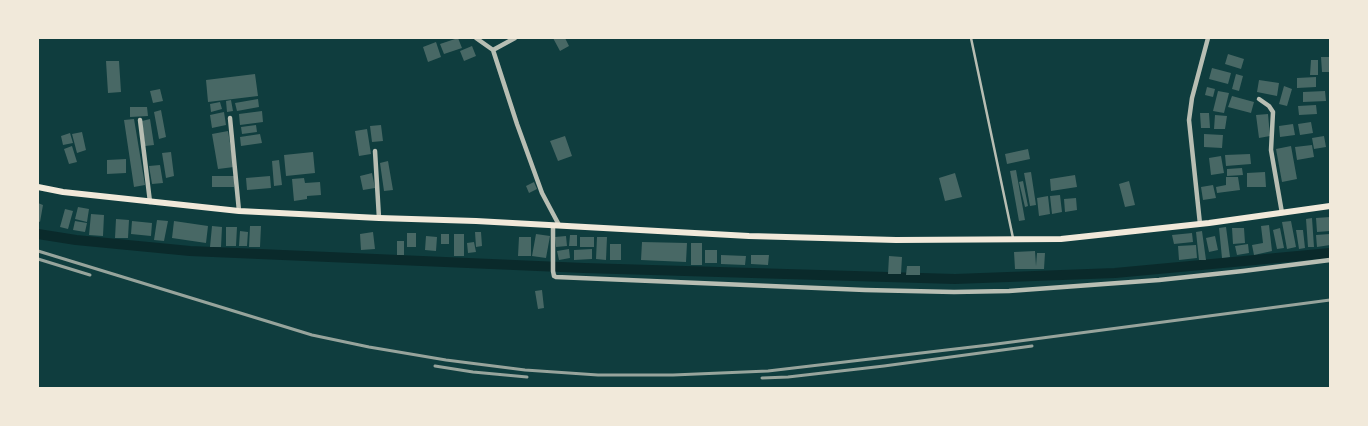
<!DOCTYPE html>
<style>
body{margin:0}
#map{position:relative;width:1368px;height:426px;overflow:hidden;background:#0f3d3e;font-family:"Archivo Narrow",sans-serif}
canvas{display:block}
.frame{position:absolute;inset:0;border:39px solid #f1e9da;pointer-events:none}
</style>
<div id="map">
<canvas width="1368" height="426"></canvas>
<div class="frame"></div>
</div>
<script>
const context = document.querySelector('canvas').getContext('2d');
context.lineJoin = 'round';
function poly(rows) {
  const path = new Path2D();
  for (const r of rows) {
    path.moveTo(r[0], r[1]);
    for (let i = 2; i < r.length; i += 2) path.lineTo(r[i], r[i + 1]);
  }
  return path;
}
function trace(path, color, width, dash) {
  context.strokeStyle = color;
  context.lineWidth = width;
  context.lineCap = dash ? 'butt' : 'round';
  context.setLineDash(dash || []);
  context.stroke(path);
}
function paint(path, color) {
  context.fillStyle = color;
  context.fill(path, 'evenodd');
}
const canal = poly([
 [38,234,76,240,190,251,584,268,955,279,1115,273,1330,253]
]);
const building = poly([
 [458,38,462,48,444,54,440,44],
 [553,38,565,38,569,46,560,51],
 [436,42,441,57,428,62,423,47],
 [472,46,476,56,464,61,460,51],
 [1228,54,1244,59,1241,69,1225,64],
 [1321,57,1330,57,1330,72,1322,72],
 [1311,60,1318,60,1318,75,1310,75],
 [106,61,119,61,121,92,108,93],
 [1212,68,1231,73,1228,84,1209,79],
 [255,74,258,96,208,102,206,80],
 [1236,74,1243,76,1239,91,1232,89],
 [1316,77,1316,87,1297,88,1297,78],
 [1259,80,1279,83,1277,96,1257,92],
 [1284,86,1292,89,1287,106,1279,104],
 [1207,87,1215,89,1213,97,1205,95],
 [160,89,163,101,153,103,150,91],
 [1218,91,1229,93,1224,113,1213,111],
 [1325,91,1326,101,1303,102,1303,92],
 [1232,96,1254,102,1251,113,1228,107],
 [258,99,259,107,237,111,235,103],
 [231,100,233,111,227,112,226,101],
 [220,102,222,109,211,112,210,104],
 [1316,105,1317,114,1299,115,1298,106],
 [130,107,147,107,148,116,130,117],
 [161,110,166,137,159,139,154,112],
 [262,111,263,122,240,125,239,114],
 [224,112,226,125,212,128,210,115],
 [1200,113,1209,113,1210,128,1201,128],
 [1268,114,1270,136,1259,138,1256,115],
 [1215,115,1227,116,1225,129,1214,129],
 [134,119,145,185,134,187,124,120],
 [150,119,154,145,145,146,142,121],
 [1311,122,1313,133,1300,135,1298,124],
 [1293,124,1295,135,1280,137,1279,126],
 [256,125,257,132,242,134,241,127],
 [381,125,383,141,372,142,370,126],
 [367,129,371,154,359,156,355,131],
 [228,131,234,167,218,169,212,134],
 [82,132,86,150,77,153,72,134],
 [70,133,73,143,63,145,61,136],
 [260,134,262,143,241,146,240,137],
 [1204,134,1223,135,1222,148,1204,147],
 [565,136,572,156,558,161,550,141],
 [1324,136,1326,147,1314,149,1312,138],
 [1312,145,1314,157,1297,160,1295,147],
 [72,146,77,162,69,164,64,149],
 [1291,146,1297,179,1282,182,1276,149],
 [1028,149,1030,159,1007,164,1005,154],
 [171,152,174,176,166,178,162,153],
 [313,152,315,173,286,176,284,155],
 [1250,154,1251,164,1226,166,1225,155],
 [1221,156,1224,173,1211,175,1209,158],
 [126,159,126,173,107,174,107,160],
 [279,160,282,185,274,186,272,161],
 [388,161,393,190,384,191,380,163],
 [160,165,163,183,152,184,149,166],
 [1242,168,1243,175,1227,176,1227,169],
 [1016,170,1025,220,1019,221,1010,171],
 [1031,172,1036,205,1030,206,1024,173],
 [1265,172,1266,187,1247,187,1247,173],
 [372,173,375,188,363,190,360,176],
 [955,173,962,197,945,201,939,178],
 [1075,175,1077,187,1051,191,1050,179],
 [212,176,234,176,234,187,212,187],
 [270,176,271,188,247,190,246,178],
 [1226,177,1238,177,1240,190,1217,193,1216,187,1226,185],
 [304,178,305,183,320,182,321,195,307,196,307,199,294,201,292,179],
 [1023,181,1028,206,1025,207,1019,182],
 [1129,181,1135,205,1125,207,1119,184],
 [534,182,537,189,529,193,526,186],
 [1213,185,1216,198,1203,200,1201,187],
 [1060,195,1062,212,1052,214,1050,196],
 [1048,196,1050,214,1039,216,1037,198],
 [1076,198,1077,210,1065,212,1064,199],
 [38,203,43,205,40,222,38,221],
 [78,207,89,209,87,222,75,219],
 [65,209,73,211,68,229,60,227],
 [91,214,104,215,103,236,89,235],
 [1330,217,1330,231,1317,232,1316,218],
 [1312,218,1314,247,1308,247,1306,219],
 [116,219,129,220,128,238,115,238],
 [157,220,168,221,164,241,154,240],
 [75,221,87,223,85,232,73,230],
 [132,221,152,223,151,236,131,234],
 [174,221,208,226,206,243,172,238],
 [1291,221,1296,247,1287,249,1282,222],
 [1269,225,1272,251,1254,255,1252,245,1263,243,1261,226],
 [212,226,222,227,221,247,210,247],
 [250,226,261,226,260,247,249,247],
 [226,227,237,227,236,246,226,246],
 [1226,227,1230,257,1222,258,1219,228],
 [1232,228,1244,228,1245,243,1233,244],
 [1280,228,1284,248,1277,249,1273,230],
 [1296,230,1303,230,1305,248,1299,249],
 [240,231,248,232,247,246,239,246],
 [1202,231,1206,260,1199,260,1196,232],
 [373,232,375,249,361,250,360,234],
 [475,232,481,232,482,246,476,247],
 [407,233,416,233,416,247,407,247],
 [1192,233,1193,242,1174,244,1172,235],
 [441,234,449,234,449,244,441,244],
 [454,234,464,234,464,256,454,256],
 [536,234,550,236,546,258,532,256],
 [1330,234,1330,245,1317,247,1316,235],
 [570,235,577,235,577,246,569,246],
 [426,236,437,237,436,251,425,250],
 [566,236,567,246,556,247,555,237],
 [1215,236,1218,250,1209,252,1206,238],
 [519,237,531,237,531,256,518,256],
 [580,237,594,237,594,247,580,247],
 [597,237,607,237,606,260,596,259],
 [397,241,404,241,404,255,397,255],
 [474,242,476,252,468,253,467,243],
 [642,242,687,243,686,262,641,260],
 [691,243,702,243,702,265,691,265],
 [610,244,621,244,621,260,610,260],
 [1248,244,1249,253,1237,255,1235,246],
 [1196,245,1197,258,1179,260,1178,246],
 [569,249,570,258,559,260,557,251],
 [592,249,592,259,574,260,574,250],
 [705,250,717,250,717,263,705,263],
 [1035,251,1036,266,1037,253,1045,253,1044,269,1015,269,1014,252],
 [721,255,746,256,745,265,721,264],
 [751,255,769,255,768,265,751,264],
 [889,256,902,257,901,274,888,274],
 [907,266,920,266,920,275,906,275],
 [542,290,544,308,538,309,535,291]
]);
const service = poly([
 [971,38,1013,238]
]);
const minor = poly([
 [476,38,493,50],
 [515,38,493,50,517,124,542,193,559,225],
 [1259,99,1269,106,1273,112,1271,150,1282,213],
 [230,118,239,211],
 [140,120,150,202],
 [375,151,379,218],
 [1200,224,1189,120,1192,98,1208,38],
 [553,226,553,271,554,276,556,277,865,290,954,292,1009,291,1159,280,1243,271,1330,260]
]);
const secondary = poly([
 [38,187,63,192,239,211,379,218,476,221,749,236,896,240,1061,239,1209,223,1330,206]
]);
const rail = poly([
 [38,251,312,335,369,347,446,360,525,370,598,375,673,375,768,371,989,345,1330,300],
 [38,259,90,275],
 [435,366,473,372,527,377],
 [762,378,788,377,884,366,1032,346]
]);
trace(canal, '#0a2a2b', 10);
paint(building, '#486865');
trace(service, '#b8beb3', 2.5);
trace(minor, '#b8beb3', 4.5);
trace(secondary, '#f1e9da', 6);
trace(rail, '#97a49c', 3);
</script>
